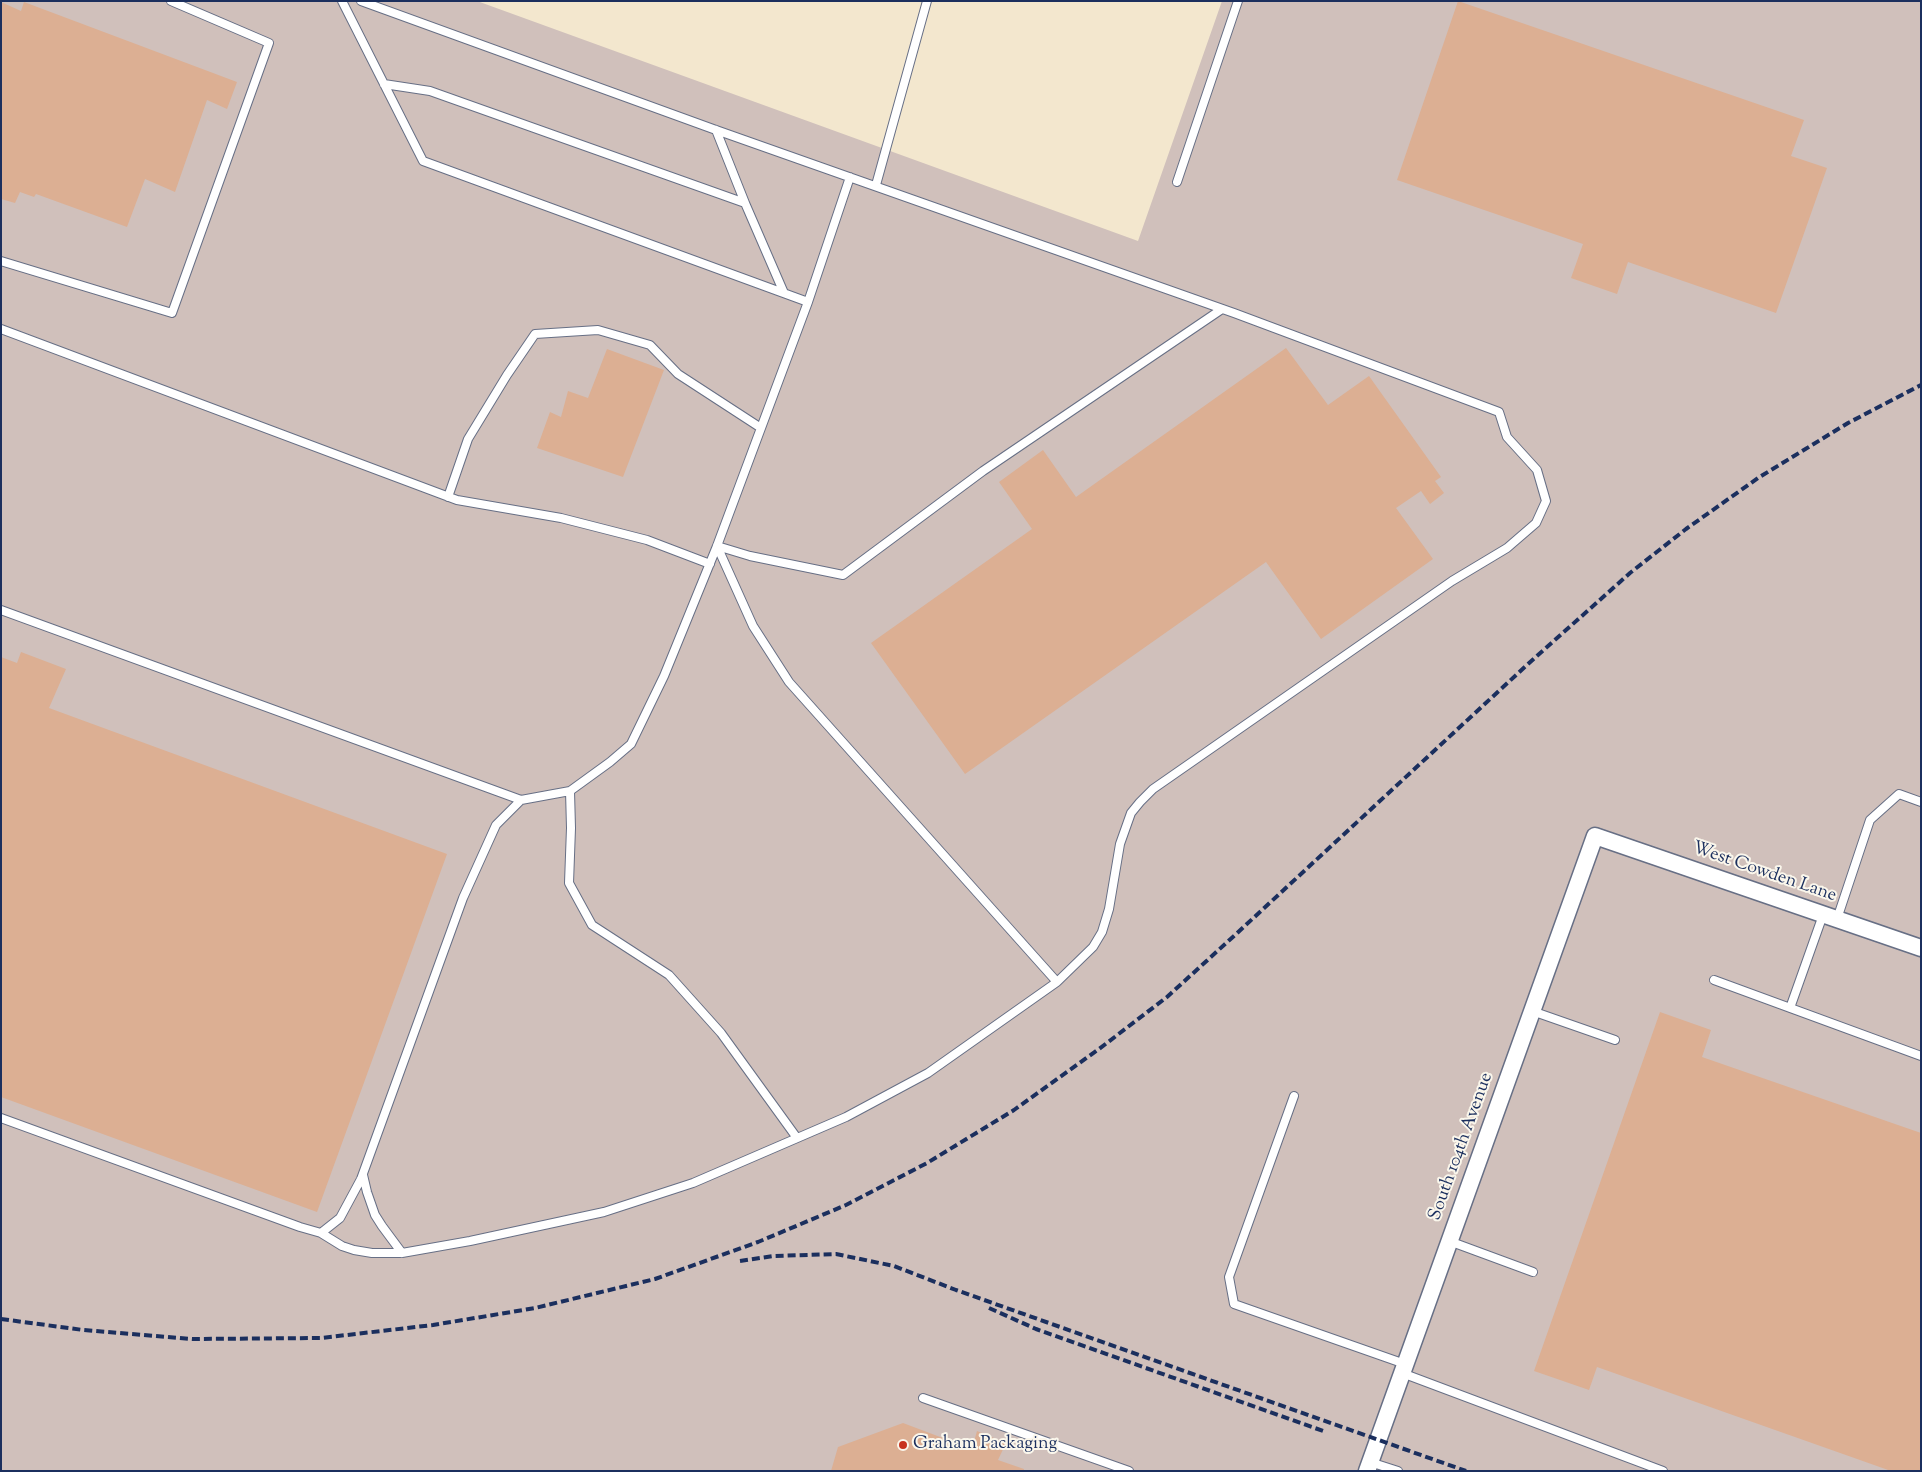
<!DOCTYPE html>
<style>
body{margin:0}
#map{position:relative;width:1922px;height:1472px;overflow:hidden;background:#f3e7ce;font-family:"Sorts Mill Goudy",serif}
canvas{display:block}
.frame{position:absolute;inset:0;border:2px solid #1b2f5e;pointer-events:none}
</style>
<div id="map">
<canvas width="1922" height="1472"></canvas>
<div class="frame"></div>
</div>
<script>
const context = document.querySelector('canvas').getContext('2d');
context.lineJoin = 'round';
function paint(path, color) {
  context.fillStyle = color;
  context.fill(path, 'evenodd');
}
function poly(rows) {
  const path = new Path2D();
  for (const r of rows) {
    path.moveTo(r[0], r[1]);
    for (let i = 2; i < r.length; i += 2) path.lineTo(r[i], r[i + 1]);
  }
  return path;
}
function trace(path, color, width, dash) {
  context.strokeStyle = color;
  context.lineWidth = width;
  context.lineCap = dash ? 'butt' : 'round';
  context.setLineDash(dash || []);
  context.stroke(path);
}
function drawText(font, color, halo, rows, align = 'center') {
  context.font = font + ' "Sorts Mill Goudy",serif';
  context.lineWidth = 4;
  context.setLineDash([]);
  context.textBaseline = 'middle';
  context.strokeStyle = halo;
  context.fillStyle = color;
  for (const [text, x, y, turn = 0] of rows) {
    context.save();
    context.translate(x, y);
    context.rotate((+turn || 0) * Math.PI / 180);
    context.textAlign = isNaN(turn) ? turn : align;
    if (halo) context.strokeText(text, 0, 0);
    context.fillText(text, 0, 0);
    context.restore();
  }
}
const industrial = poly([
 [1,1,477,1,1138,241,1222,1,1921,1,1921,1471,1,1471]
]);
const building = poly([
 [1458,1,1804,120,1791,156,1827,168,1776,313,1628,262,1617,294,1571,278,1583,244,1397,180],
 [1,2,21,11,24,2,237,82,227,109,207,100,175,192,145,179,127,227,36,194,34,197,20,192,15,203,1,199],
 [1286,348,1328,405,1369,376,1441,477,1435,481,1444,493,1430,504,1421,491,1396,508,1433,559,1321,639,1266,562,965,774,871,643,1032,529,999,482,1043,450,1076,497],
 [607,349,664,370,623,477,537,448,550,412,561,417,568,391,588,398],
 [21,652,66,669,49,708,447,854,317,1212,1,1097,1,657,17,663],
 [1660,1012,1711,1030,1702,1057,1921,1133,1921,1471,1891,1471,1597,1367,1589,1390,1534,1371],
 [903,1423,972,1449,977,1431,1006,1443,998,1460,1024,1469,1024,1471,831,1471,838,1447]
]);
const service = poly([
 [342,1,423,161,808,302],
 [361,1,716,130,1234,313,1499,412,1507,437,1537,470,1546,501,1536,523,1507,548,1452,581,1153,789,1140,802,1131,813,1120,844,1109,909,1102,932,1093,947,1057,982,789,682,753,626,717,546],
 [384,84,430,91,745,203,716,130],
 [850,177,808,302,717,546,750,556,843,575,983,471,1222,309],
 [1177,182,1238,1],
 [876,185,927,1],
 [745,203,784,293],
 [1,261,172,313,269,43,171,1],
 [1,329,457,500,561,518,647,540,710,564],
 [448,497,468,439,507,375,535,334,598,330,650,345,678,374,761,428],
 [1,610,521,800],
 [570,791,571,828,569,883,592,925,669,975,721,1033,797,1138],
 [1837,919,1870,820,1899,794,1921,802],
 [1714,980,1921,1056],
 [1790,1008,1823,915],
 [1532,1011,1615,1040],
 [1294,1096,1229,1277,1234,1304,1405,1364],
 [1,1118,300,1227,321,1233,340,1218,361,1179,463,898,496,825,521,800,570,791,610,762,631,744,664,676,717,546],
 [363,1175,367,1192,375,1215,382,1226,402,1253],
 [321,1233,342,1246,354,1250,372,1253,402,1253,470,1241,604,1212,693,1183,846,1117,928,1073,1057,982],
 [1449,1241,1533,1272],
 [1402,1373,1663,1471],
 [923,1398,1129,1471],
 [1370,1462,1398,1471]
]);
const minor = poly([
 [1367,1471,1595,836,1921,948]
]);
const rail = poly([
 [740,1261,774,1256,836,1254,894,1266,956,1290,1466,1471],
 [989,1308,1036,1329,1326,1432],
 [1,1319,83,1330,192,1339,321,1338,433,1325,535,1308,655,1279,758,1242,846,1205,927,1163,1014,1110,1099,1049,1167,997,1235,935,1528,664,1630,573,1686,529,1758,478,1848,423,1921,385]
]);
const markers = [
 [903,1445,5,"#c8321e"]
];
const streetNames = [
 ["West Cowden Lane",1764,873,19],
 ["South 104th Avenue",1462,1147,-70]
];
const poiNames = [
 ["Graham Packaging",913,1445]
];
paint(industrial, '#d0c0bb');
paint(building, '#dcaf93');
trace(service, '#676f85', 10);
trace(minor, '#676f85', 19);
trace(service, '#fff', 8);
trace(minor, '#fff', 16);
trace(rail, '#1b2f5e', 4, [8, 4]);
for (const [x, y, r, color] of markers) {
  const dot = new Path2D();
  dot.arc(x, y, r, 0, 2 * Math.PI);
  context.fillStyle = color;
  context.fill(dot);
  trace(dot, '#fbf7ec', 2);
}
drawText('18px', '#1b2f5e', '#fbf7ec', streetNames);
drawText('18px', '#1b2f5e', '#fbf7ec', poiNames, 'left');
</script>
